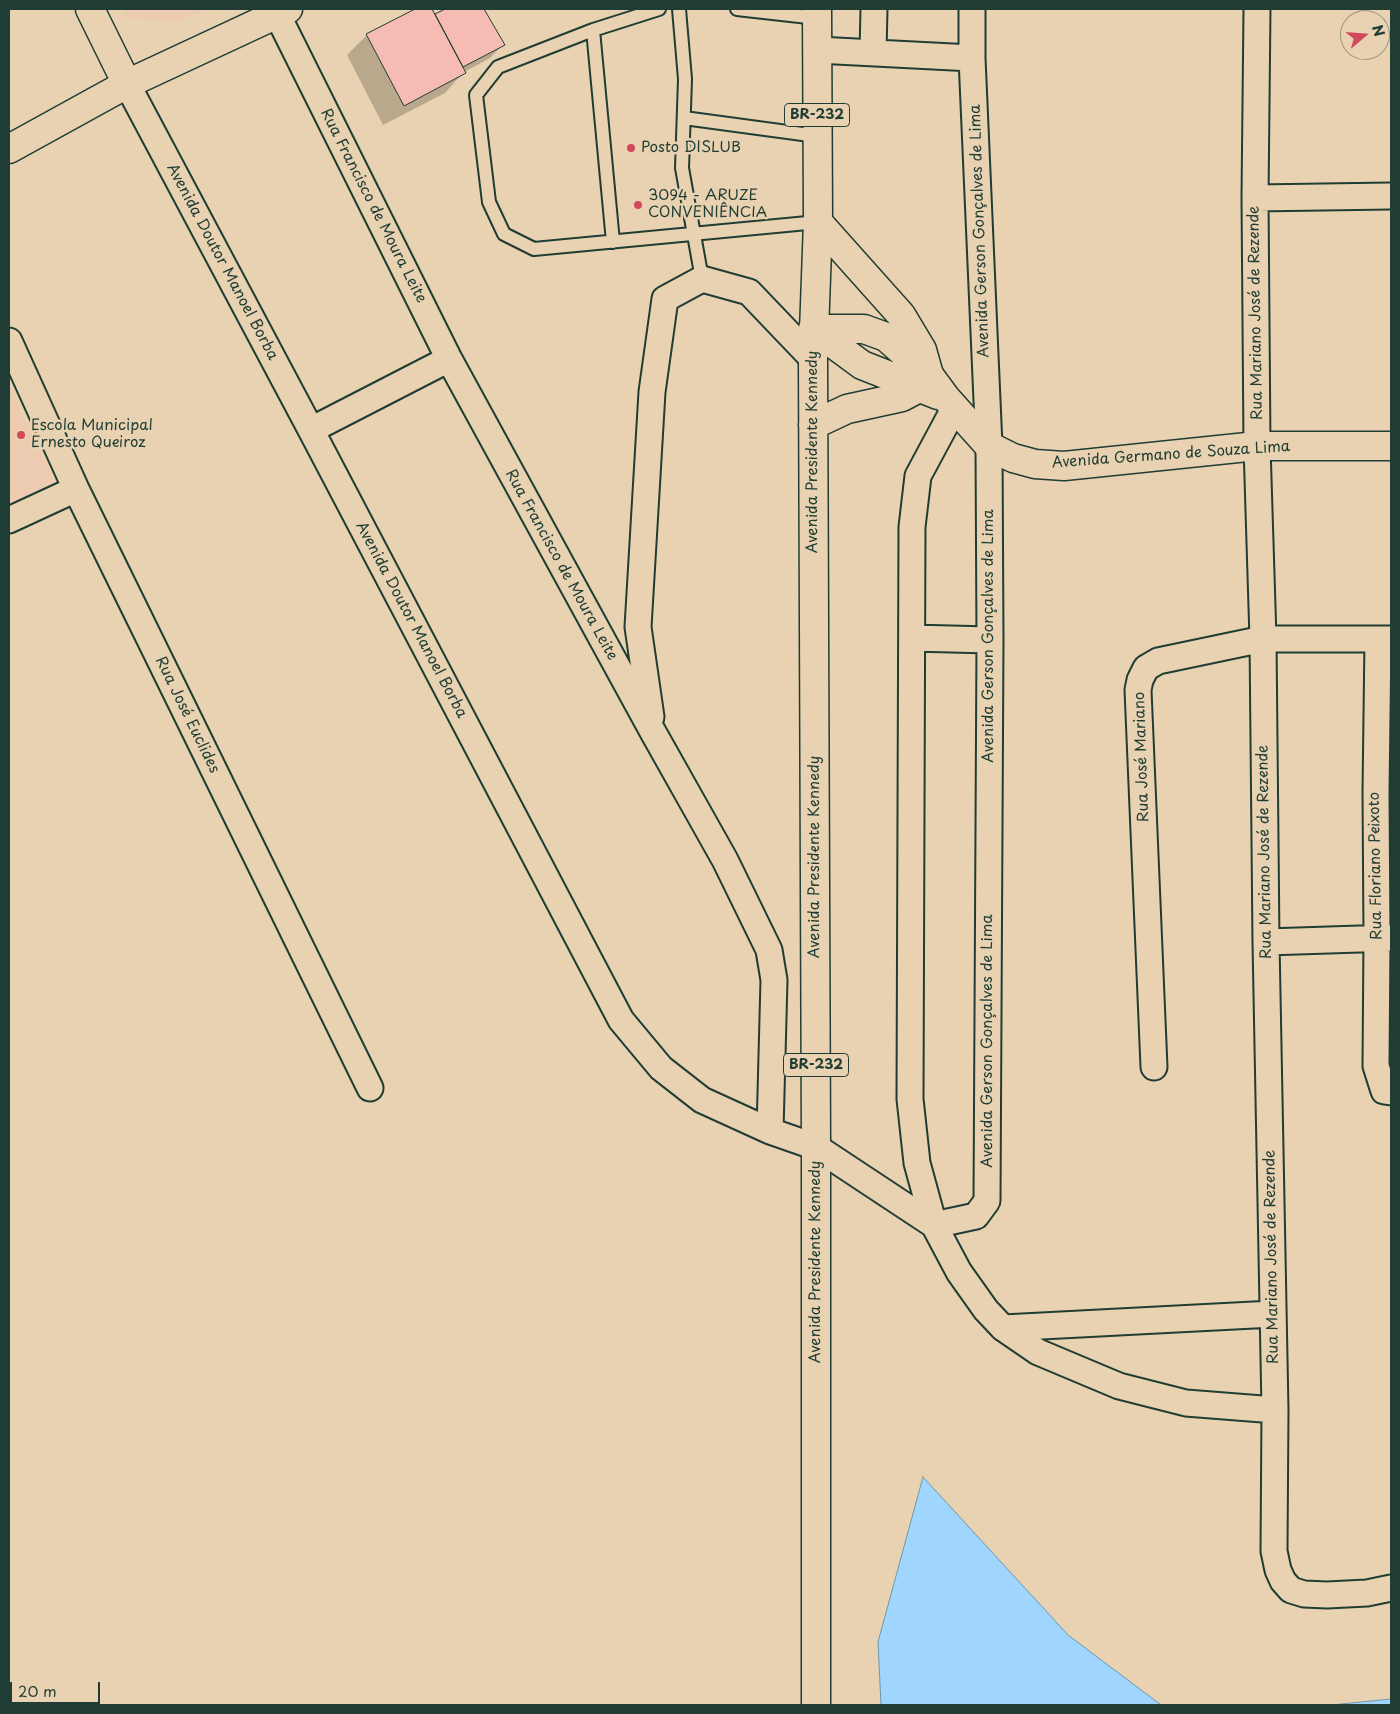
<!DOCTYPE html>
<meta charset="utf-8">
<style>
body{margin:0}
#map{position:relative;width:1400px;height:1714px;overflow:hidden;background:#e9d2b1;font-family:"Playpen Sans",sans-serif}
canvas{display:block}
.frame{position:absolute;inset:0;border:10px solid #1f3d34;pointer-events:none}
.north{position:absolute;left:1340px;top:10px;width:50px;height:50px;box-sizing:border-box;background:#e9d2b1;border:1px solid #98967f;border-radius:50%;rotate:72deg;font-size:14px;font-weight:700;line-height:20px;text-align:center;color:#1f3d34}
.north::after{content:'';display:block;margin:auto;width:18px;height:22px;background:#d1495b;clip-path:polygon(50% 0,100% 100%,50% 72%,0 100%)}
.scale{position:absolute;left:10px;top:1682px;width:90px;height:22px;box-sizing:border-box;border:2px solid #1f3d34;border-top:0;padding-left:6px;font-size:15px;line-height:18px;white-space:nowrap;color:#1f3d34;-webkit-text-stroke:4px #e9d2b1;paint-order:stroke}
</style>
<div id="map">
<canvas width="1400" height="1714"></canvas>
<div class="frame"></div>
<div class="north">N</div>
<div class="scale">20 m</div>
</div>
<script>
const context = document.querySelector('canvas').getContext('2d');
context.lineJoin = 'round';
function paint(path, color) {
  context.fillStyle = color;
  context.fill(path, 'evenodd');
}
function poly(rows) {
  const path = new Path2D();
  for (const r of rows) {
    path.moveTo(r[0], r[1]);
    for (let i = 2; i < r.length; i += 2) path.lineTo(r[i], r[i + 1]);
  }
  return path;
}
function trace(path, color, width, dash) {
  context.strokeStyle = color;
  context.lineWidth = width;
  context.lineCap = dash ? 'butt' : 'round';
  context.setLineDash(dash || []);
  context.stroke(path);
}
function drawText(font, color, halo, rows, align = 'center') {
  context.font = font + ' "Playpen Sans",sans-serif';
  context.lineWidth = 5;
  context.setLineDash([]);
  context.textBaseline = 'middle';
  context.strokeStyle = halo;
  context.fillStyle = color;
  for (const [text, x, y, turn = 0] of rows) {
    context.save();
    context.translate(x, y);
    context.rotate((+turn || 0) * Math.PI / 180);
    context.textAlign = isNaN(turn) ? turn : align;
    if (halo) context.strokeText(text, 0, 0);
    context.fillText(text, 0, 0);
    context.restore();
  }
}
const built = poly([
 [123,9,204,9,178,23,126,17],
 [9,387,56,482,9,507]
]);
const water = poly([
 [923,1477,1068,1635,1161,1705,881,1705,878,1642,923,1477],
 [1391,1699,1391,1705,1331,1705,1391,1699]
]);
const shadow = poly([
 [418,9,431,9,435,16,447,9,483,9,503,45,490,58,464,72,445,93,383,125,347,55,367,35]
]);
const building = poly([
 [415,9,432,9,466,73,404,106,366,34,415,9],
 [445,9,484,9,505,45,463,67,435,14,445,9]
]);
const lane = poly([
 [659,9,593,30,498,67,476,95,489,202,504,234,534,249,818,222],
 [679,9,685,79,682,168,702,279],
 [737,9,817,18],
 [593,30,613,242],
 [684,118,817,136]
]);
const street = poly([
 [1257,9,1255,198,1257,446,1263,639,1266,942,1275,1410,1274,1551,1278,1570,1283,1581,1291,1590,1304,1594,1327,1595,1367,1593,1391,1588],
 [277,14,449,359,653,732,725,860,769,950,774,980,770,1131],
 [817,50,972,58],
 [873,52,874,9],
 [127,84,311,430,621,1020,661,1068,702,1100,770,1131,816,1147,934,1225,976,1216,987,1201,990,640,989,446,972,58,972,9],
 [1255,198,1391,196],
 [9,341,76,489,370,1088],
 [955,407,918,476,912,527,910,1099,917,1163,934,1225,959,1272,986,1310,1003,1328,1038,1352,1119,1386,1186,1403,1275,1410],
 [311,430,449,359],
 [9,520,76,489],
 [912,638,990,640],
 [1378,639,1376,792,1377,938,1376,1066,1384,1091,1391,1092],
 [651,717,638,627,652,392,665,299,702,279,749,292,813,359],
 [1266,942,1391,938],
 [1154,1067,1138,690,1140,680,1146,668,1158,661,1263,639,1391,639],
 [1003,1328,1273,1314]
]);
const secondary = poly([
 [90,9,127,84],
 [9,149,127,84,288,9],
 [813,329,864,329,886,337,929,375,946,398,989,446,1013,458,1035,464,1064,466,1257,446,1391,446],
 [813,329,862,365,938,395]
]);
const highway = poly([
 [818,222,901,315,922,350,929,375],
 [813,425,847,409,902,397,919,388],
 [816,1705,816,1147,813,359,818,222,817,9]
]);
const markers = [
 [631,148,5,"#d1495b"],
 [638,205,5,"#d1495b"],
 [21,435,5,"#d1495b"]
];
const shields = [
 [817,115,65],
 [816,1065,65]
];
const shieldNames = [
 ["BR-232",817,115],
 ["BR-232",816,1065]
];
const poiNames = [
 ["Posto DISLUB",641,148],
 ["3094 - ARUZE",648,196],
 ["CONVENIÊNCIA",648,213],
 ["Escola Municipal",31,426],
 ["Ernesto Queiroz",31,443]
];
const streetNames = [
 ["Rua Francisco de Moura Leite",373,206,63],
 ["Avenida Gerson Gonçalves de Lima",980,231,-92],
 ["Avenida Doutor Manoel Borba",222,262,62],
 ["Rua Mariano José de Rezende",1256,313,-91],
 ["Avenida Presidente Kennedy",813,452,-90],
 ["Avenida Germano de Souza Lima",1171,455,-4],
 ["Rua Francisco de Moura Leite",561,565,61],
 ["Avenida Doutor Manoel Borba",411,620,62],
 ["Avenida Gerson Gonçalves de Lima",989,636,-90],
 ["Rua José Euclides",187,715,64],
 ["Rua José Mariano",1142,757,-92],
 ["Rua Mariano José de Rezende",1265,852,-91],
 ["Avenida Presidente Kennedy",815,857,-90],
 ["Rua Floriano Peixoto",1376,866,-91],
 ["Avenida Gerson Gonçalves de Lima",988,1041,-90],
 ["Rua Mariano José de Rezende",1272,1257,-91],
 ["Avenida Presidente Kennedy",816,1262,-90]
];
paint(built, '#edcbb1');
paint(water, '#a0d5fe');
trace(water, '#6c98ad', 1);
paint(shadow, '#0003');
paint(building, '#f6bbb2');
trace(building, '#1f3d34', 1);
trace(lane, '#1f3d34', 16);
trace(street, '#1f3d34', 29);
trace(secondary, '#1f3d34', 31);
trace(highway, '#1f3d34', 31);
trace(lane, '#e9d2b1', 12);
trace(street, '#e9d2b1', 25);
trace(secondary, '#e9d2b1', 28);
trace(highway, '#e9d2b1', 28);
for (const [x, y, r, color] of markers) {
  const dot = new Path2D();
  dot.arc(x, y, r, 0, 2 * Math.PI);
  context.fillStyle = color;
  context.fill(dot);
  trace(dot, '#e9d2b1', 2);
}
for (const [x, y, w] of shields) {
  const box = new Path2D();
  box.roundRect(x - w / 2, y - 11.5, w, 23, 4);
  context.fillStyle = '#e9d2b1';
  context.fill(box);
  trace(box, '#1f3d34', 1);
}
drawText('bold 14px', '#1f3d34', null, shieldNames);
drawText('15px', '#1f3d34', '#e9d2b1', poiNames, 'left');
drawText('15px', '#1f3d34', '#e9d2b1', streetNames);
</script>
